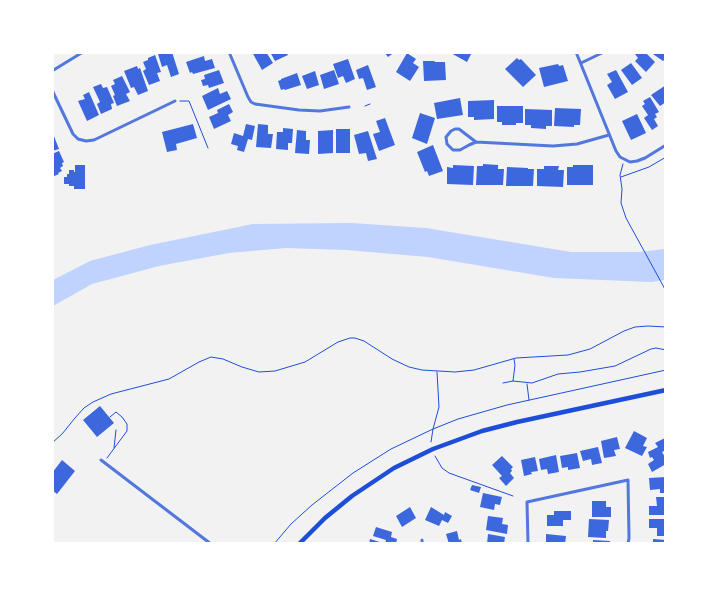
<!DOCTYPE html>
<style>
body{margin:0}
#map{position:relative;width:718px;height:596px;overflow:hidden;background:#f2f2f2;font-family:"Archivo Narrow",sans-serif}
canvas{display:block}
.frame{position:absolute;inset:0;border:54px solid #fff;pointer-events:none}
</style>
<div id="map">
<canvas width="718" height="596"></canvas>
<div class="frame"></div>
</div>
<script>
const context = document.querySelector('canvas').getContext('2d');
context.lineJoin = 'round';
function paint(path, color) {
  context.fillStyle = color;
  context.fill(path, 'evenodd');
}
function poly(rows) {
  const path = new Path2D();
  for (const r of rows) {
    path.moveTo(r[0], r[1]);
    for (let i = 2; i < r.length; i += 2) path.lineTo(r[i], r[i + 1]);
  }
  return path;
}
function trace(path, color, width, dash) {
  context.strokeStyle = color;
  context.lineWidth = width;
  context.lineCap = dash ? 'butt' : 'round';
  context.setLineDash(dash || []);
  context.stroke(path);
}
const water = poly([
 [351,223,426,228,571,252,639,252,665,249,665,280,651,282,554,278,428,257,346,250,286,248,229,253,159,266,92,284,53,306,53,280,90,261,150,245,253,224]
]);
const building = poly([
 [164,52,172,52,179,74,171,77,167,65,162,67,158,54],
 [252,52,266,52,273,63,262,70],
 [270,52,286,52,288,55,275,61],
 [384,52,395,52,388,57],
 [449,52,472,52,467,62],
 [636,52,645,52,655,62,646,72,635,61,638,58,635,54],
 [650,52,666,52,666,58,663,61],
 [407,53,416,59,413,63,419,67,410,81,396,72],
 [155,55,161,72,157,73,160,81,149,85,143,71,146,69,143,62,148,60,148,58],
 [204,56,205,61,212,59,215,68,193,74,192,72,190,73,186,62],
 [517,58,519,60,521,59,536,75,523,87,505,69],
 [348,59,355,79,346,83,343,76,338,78,333,64],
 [423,61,434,61,435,62,445,62,446,80,424,81],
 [631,63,642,78,632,85,621,70],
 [558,64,559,66,563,65,568,81,544,87,539,68],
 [368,65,376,87,367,90,363,78,359,79,356,70],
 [137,66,138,69,140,68,148,91,138,95,134,87,131,88,124,71],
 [219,70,224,83,209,88,208,85,203,86,201,80,205,79,204,75],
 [334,70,339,84,324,89,320,75],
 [616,70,628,92,615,99,607,85,612,82,607,74],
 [315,71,319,85,307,89,302,76],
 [297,73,301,85,285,90,284,89,281,90,278,81,281,80,281,79],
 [122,76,130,92,126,94,130,101,117,106,113,96,115,95,111,86,115,84,113,80],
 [101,84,103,88,107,87,114,103,111,104,112,109,101,114,97,104,100,102,93,87],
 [666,85,666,102,660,106,651,95],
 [218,88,220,94,227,91,231,99,208,110,202,96],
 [89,92,99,115,87,121,78,101,85,99,83,95],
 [650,97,659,112,655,114,657,117,654,119,658,126,652,130,644,118,648,115,642,106,645,104,643,101],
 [460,98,463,115,437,119,434,103],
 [494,100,494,119,474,120,474,117,468,117,468,101],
 [229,104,233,112,228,115,231,121,214,129,209,117,218,113,217,110],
 [497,106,523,106,523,123,516,123,516,125,502,125,502,122,497,122],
 [555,108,581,109,580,125,574,125,574,127,554,126],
 [525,109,552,110,552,126,546,126,546,129,531,128,531,125,525,125],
 [420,113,435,118,427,144,412,138],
 [637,114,646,133,631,140,622,121],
 [385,118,395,145,379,151,373,134,380,132,376,121],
 [193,124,197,138,176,144,177,150,167,152,162,132],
 [246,124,255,126,252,140,248,139,244,152,237,150,238,146,231,144,234,133,243,136],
 [258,124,268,125,268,134,273,134,271,148,256,147],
 [283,128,293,129,292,143,288,143,288,150,276,149,277,132,283,132],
 [336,129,350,129,350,153,336,153],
 [297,130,306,131,306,140,310,140,309,154,295,153],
 [333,130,333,153,318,154,318,131],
 [52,131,59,149,52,151],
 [368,131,377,159,368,161,366,153,359,154,354,135],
 [433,145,443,171,429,176,427,171,425,172,417,152],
 [59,151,64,162,62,163,63,166,60,168,62,171,58,173,59,174,52,177,52,154],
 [483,164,498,165,498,169,504,169,503,185,476,185,477,166,483,166],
 [75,165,85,165,85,189,74,189,74,186,69,186,69,184,64,184,64,177,67,177,67,174,69,174,69,170,74,170,74,172,75,172],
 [453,165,474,166,473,185,447,184,447,167,453,168],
 [573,165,593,165,593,185,567,185,567,167,573,167],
 [544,166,559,166,558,170,564,170,563,187,537,186,537,169,544,169],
 [507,167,528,168,528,169,534,169,533,186,506,186],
 [100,406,114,423,97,437,83,420],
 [634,431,647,438,643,446,647,447,642,456,625,448],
 [617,437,620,449,614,450,616,456,604,458,601,441],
 [665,438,666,450,662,452,666,459,666,464,652,472,648,464,654,460,652,457,650,458,648,452,658,447,655,443],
 [598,447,602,463,592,465,591,459,583,461,580,451],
 [577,453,580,468,568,470,568,467,562,468,560,456],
 [556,455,559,472,548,474,547,469,541,470,539,459],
 [502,456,513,467,511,469,512,471,510,473,514,478,506,486,499,478,502,476,492,465],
 [535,457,538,471,531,472,532,474,524,476,521,460],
 [62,460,75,471,57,494,52,490,52,473],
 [666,477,666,493,660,493,660,489,650,490,649,478],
 [472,485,481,487,479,493,470,490],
 [483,493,502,497,500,505,495,504,494,510,480,507],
 [656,497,666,497,666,515,649,515,649,506,657,506],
 [592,501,606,501,606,507,611,507,611,517,592,517],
 [410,507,416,518,402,527,396,516],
 [431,507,444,515,445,512,452,516,448,523,442,520,439,526,425,520],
 [554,511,571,511,571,520,563,520,563,526,547,526,547,515,554,515],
 [488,516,503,518,502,524,508,525,507,534,486,530],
 [589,519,609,520,608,531,606,531,606,538,588,537],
 [649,519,666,519,666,536,657,536,657,528,649,528],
 [376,527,392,532,391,537,397,539,396,544,385,544,386,540,373,536],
 [457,531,459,540,461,539,462,544,449,544,446,534],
 [488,534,505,537,504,544,487,544],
 [546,534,566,536,565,544,546,544],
 [370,539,383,543,383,544,369,544],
 [653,539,666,540,666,544,653,544],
 [593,540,610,541,610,544,593,544]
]);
const path = poly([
 [180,101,189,101,208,148],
 [365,106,370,104],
 [623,164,620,175,622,189,621,203,626,218,666,291],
 [621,177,649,167,666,157],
 [513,381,532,383,558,374,580,372,615,366,651,349,656,348,666,350],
 [503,383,513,381,515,365,514,359],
 [527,384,529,400],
 [431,442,433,429,439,407,437,372],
 [52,443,62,434,75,418,84,408,93,402,111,394,169,379,199,362,211,357,223,359,242,367,259,372,275,371,305,362,338,342,350,338,355,338,364,341,392,359,409,367,422,370,455,372,474,370,516,358,568,355,590,349,624,331,635,327,648,326,666,327],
 [114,448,116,430],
 [435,456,442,468,449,473,513,496],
 [107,458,127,431,127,424,122,417,116,412,110,417],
 [274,544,291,524,312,505,353,473,391,449,433,429,458,419,507,405,666,370]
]);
const minor = poly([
 [229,52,248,97,251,102,255,104,299,110,320,111,349,107],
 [576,52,616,151,620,157,630,162,637,161,645,158,666,145],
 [581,63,604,52],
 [52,71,83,52],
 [52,90,73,134,78,139,86,141,94,140,175,101],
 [476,142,469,145,460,150,453,150,447,144,446,137,451,131,455,129,459,129,476,142,553,146,577,144,609,135],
 [101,460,211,544],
 [422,544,422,540],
 [528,544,527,502,628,480,629,538,628,544]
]);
const secondary = poly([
 [299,544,325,518,352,496,394,468,433,449,482,431,517,422,666,390]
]);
paint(water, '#bfd3fe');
paint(building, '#3d67dc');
trace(path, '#1d4ed8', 1);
trace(minor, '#5277de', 3);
trace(secondary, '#1d4ed8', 4.5);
</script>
